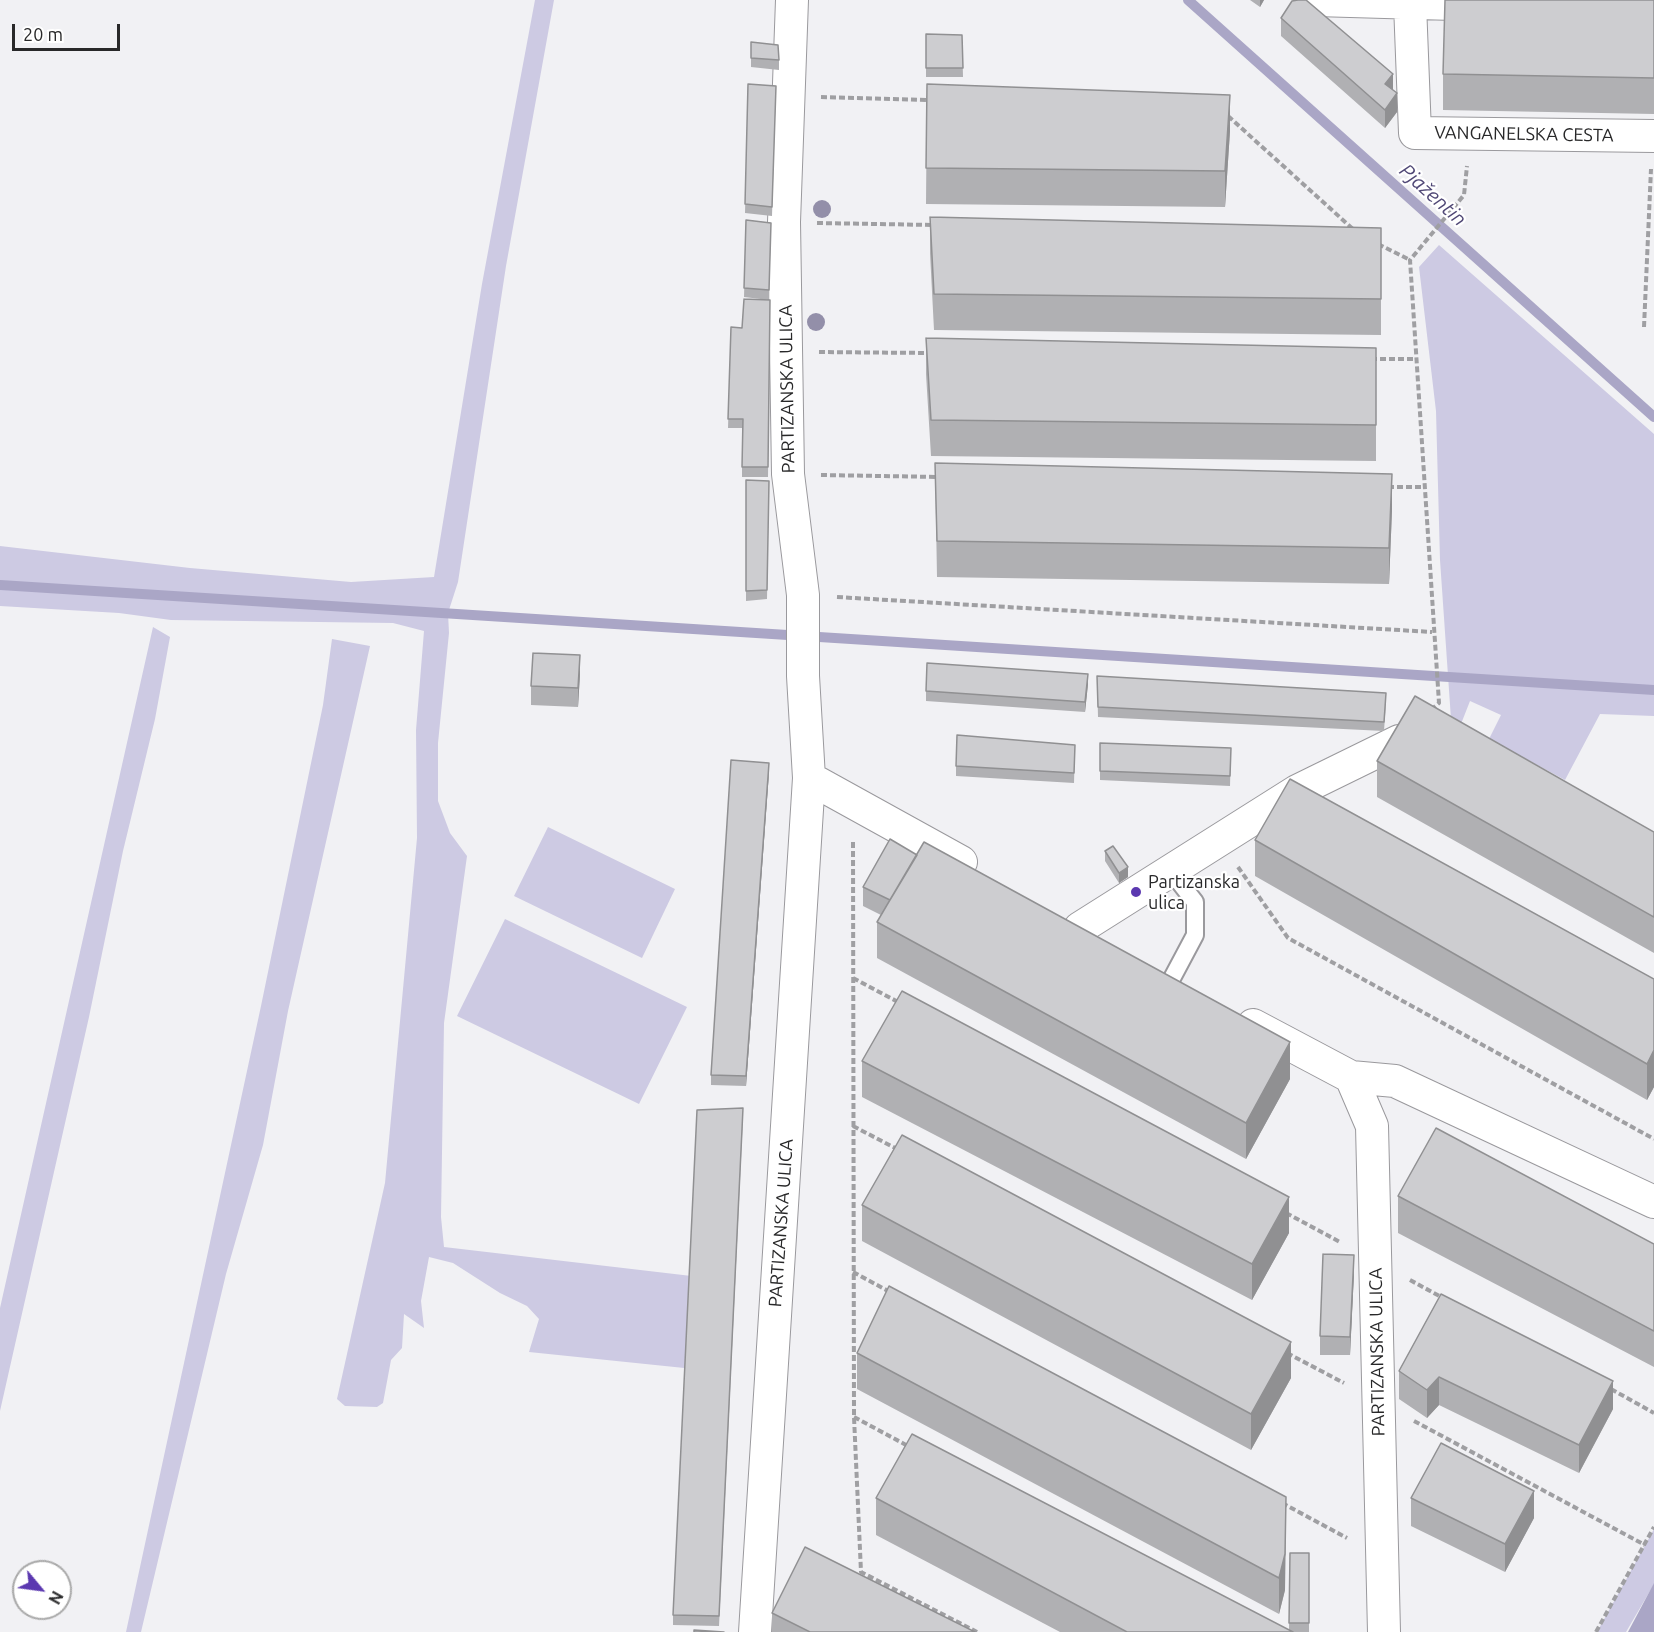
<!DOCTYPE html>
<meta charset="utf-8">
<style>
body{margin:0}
#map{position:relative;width:1654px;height:1632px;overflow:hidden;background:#f1f1f4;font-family:Ubuntu,sans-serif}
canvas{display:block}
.north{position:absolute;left:12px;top:1560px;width:60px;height:60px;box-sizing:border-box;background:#fff;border:2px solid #a9a9a9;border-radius:50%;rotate:119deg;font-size:16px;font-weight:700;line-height:24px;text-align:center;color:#282829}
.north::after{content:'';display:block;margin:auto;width:21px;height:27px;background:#5b38b0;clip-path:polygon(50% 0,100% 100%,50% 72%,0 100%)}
.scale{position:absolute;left:12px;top:24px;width:108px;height:27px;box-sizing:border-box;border:3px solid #282829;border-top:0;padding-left:8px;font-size:18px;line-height:21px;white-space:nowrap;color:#282829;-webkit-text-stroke:4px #fff;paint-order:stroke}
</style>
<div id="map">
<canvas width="1654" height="1632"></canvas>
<div class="north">N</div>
<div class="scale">20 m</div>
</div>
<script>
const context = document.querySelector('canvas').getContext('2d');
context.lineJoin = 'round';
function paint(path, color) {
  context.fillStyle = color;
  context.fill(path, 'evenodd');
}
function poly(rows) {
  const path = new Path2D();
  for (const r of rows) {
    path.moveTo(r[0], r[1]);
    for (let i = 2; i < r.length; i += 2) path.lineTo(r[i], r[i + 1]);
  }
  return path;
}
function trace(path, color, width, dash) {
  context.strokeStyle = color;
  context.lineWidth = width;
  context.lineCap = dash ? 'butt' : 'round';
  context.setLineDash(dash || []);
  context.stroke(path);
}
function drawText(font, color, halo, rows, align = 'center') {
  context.font = font + ' Ubuntu,sans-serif';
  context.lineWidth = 4.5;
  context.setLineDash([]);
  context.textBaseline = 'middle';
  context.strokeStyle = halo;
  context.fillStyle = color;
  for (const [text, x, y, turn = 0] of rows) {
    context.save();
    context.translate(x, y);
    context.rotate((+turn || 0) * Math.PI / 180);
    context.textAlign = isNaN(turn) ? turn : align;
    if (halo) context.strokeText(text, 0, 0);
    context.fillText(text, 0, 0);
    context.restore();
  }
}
const green = poly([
 [535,0,554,0,506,266,458,582,448,613,449,633,438,743,438,801,450,833,467,856,444,1023,441,1217,444,1247,700,1277,694,1369,529,1352,539,1319,527,1306,500,1293,453,1263,429,1257,421,1301,424,1328,404,1314,402,1348,391,1360,383,1403,377,1407,345,1406,337,1399,385,1183,417,838,416,730,424,631,393,623,171,620,119,613,0,606,0,546,190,568,351,582,434,577,482,284],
 [1439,245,1654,434,1654,716,1600,714,1565,780,1489,739,1501,715,1470,701,1461,724,1451,719,1440,560,1436,411,1419,267],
 [153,627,170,637,155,719,123,851,89,1017,0,1411,0,1308],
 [332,639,370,646,288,1011,263,1145,226,1274,141,1632,126,1632,261,1006,323,705],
 [548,827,675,889,642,958,514,896],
 [505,919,687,1007,639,1104,457,1016],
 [1654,1529,1654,1584,1626,1632,1597,1632]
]);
const water = poly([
 [1654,1583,1654,1632,1628,1632]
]);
const stream = poly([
 [1188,0,1654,417],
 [0,585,1654,690]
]);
const path = poly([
 [821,97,930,100],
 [1228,116,1354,230],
 [817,223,935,225],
 [1378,244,1410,260],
 [1644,327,1651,169],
 [819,352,929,353],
 [1371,359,1416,359],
 [821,475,940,477],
 [1388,487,1426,487],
 [837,597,1432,632],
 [1431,710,1439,703,1410,260,1464,195,1467,166],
 [853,842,854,1417,861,1572,977,1632],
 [1238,867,1288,938,1654,1139],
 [853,978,900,1003],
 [853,1126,897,1149],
 [1286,1213,1340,1242],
 [853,1272,890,1292],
 [1410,1280,1443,1298],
 [1287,1353,1344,1383],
 [1611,1389,1654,1413],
 [854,1417,908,1446],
 [1414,1421,1645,1545],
 [1282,1503,1347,1538],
 [1596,1632,1654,1527]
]);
const service = poly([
 [1170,870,1195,902,1195,935,1170,982]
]);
const minor = poly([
 [792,0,784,222,788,474,803,595,803,676,809,778,961,862],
 [1316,0,1488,5],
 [1410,4,1415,133,1654,136],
 [1080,928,1297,791,1399,741],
 [1253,1025,1351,1077,1395,1081,1654,1202],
 [1351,1077,1372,1126,1384,1632],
 [755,1632,809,778]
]);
const trees = [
 [822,209],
 [816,322]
];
const wall = poly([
 [1250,0,1264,0,1260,7],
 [1654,0,1654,114,1443,110,1443,74],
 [1281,18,1393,90,1397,112,1385,128,1281,36],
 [926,34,962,35,963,77,926,77],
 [751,42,779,60,779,70,751,67],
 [748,84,776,86,772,216,745,213],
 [927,84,1230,131,1225,207,926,204],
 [930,217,1381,228,1381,335,934,330,930,253],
 [746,220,771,223,769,300,744,297],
 [770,300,768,477,742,477,742,428,728,428,731,327,742,328],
 [926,338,1376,348,1376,461,931,456,926,374],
 [935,463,1392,510,1389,584,937,577],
 [746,480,769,481,767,599,746,601],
 [580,674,578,707,531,705,531,686],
 [1097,676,1386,702,1384,731,1098,717],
 [1088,684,1085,712,926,701,926,691],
 [1100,743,1231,748,1230,786,1100,780],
 [1075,745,1074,783,956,776,956,766],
 [1377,761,1654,832,1654,953,1377,797],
 [769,772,746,1086,711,1085,711,1075],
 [1255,840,1654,979,1654,1087,1647,1100,1255,876],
 [1105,851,1128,877,1119,883,1105,861],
 [863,887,1290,1079,1246,1159,877,958,877,922,881,915,863,906],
 [862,1061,1289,1233,1252,1300,862,1097],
 [743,1117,719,1626,673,1625,673,1615],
 [1398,1196,1654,1244,1654,1367,1398,1233],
 [862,1205,1291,1378,1251,1450,862,1241],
 [1354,1273,1350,1355,1320,1355,1320,1336],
 [1441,1294,1613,1409,1579,1473,1439,1405,1427,1418,1399,1399,1399,1371],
 [857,1353,1286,1497,1285,1590,1279,1614,857,1389],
 [876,1498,1289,1630,1290,1553,1309,1553,1309,1632,1060,1632,876,1535],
 [1411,1498,1534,1518,1505,1572,1411,1526],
 [772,1613,975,1632,772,1632]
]);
const shadedWall = poly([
 [1260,0,1264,0,1260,7],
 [1393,74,1393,93,1385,84],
 [1397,93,1397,112,1385,128,1385,110],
 [1230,95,1230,131,1225,207,1225,171],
 [1392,474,1392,510,1389,584,1389,548],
 [580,655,580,674,578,707,578,688],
 [1088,674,1088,684,1085,712,1085,702],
 [769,763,769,772,746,1086,746,1076],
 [1128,867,1128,877,1119,883,1119,873],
 [1290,1042,1290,1079,1246,1159,1246,1123],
 [1654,1050,1654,1087,1647,1100,1647,1064],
 [1289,1197,1289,1233,1252,1300,1252,1264],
 [1354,1255,1354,1273,1350,1355,1350,1337],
 [1291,1342,1291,1378,1251,1450,1251,1414],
 [1439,1377,1439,1405,1427,1418,1427,1390],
 [1613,1381,1613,1409,1579,1473,1579,1445],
 [1534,1491,1534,1518,1505,1572,1505,1544],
 [1286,1497,1285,1590,1279,1614,1279,1578]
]);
const building = poly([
 [1298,0,1306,0,1393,74,1385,84,1397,93,1385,110,1281,18,1292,1,1298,0],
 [1445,0,1654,0,1654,78,1443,74,1445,0],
 [926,34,962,35,963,68,926,68,926,34],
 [751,42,778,45,779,60,751,58,751,42],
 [748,84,776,86,772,207,745,204,748,84],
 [927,84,1230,95,1225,171,926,168,927,84],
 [930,217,1381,228,1381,299,934,294,930,217],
 [746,220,771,223,769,290,744,288,746,220],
 [744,299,770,300,768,467,742,467,743,419,728,419,731,327,742,328,744,299],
 [926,338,1376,348,1376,425,931,420,926,338],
 [935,463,1392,474,1389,548,937,541,935,463],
 [746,480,769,481,767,590,746,591,746,480],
 [533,653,580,655,578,688,531,686,533,653],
 [927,663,1088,674,1085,702,926,691,927,663],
 [1097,676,1386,693,1384,722,1098,707,1097,676],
 [1415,696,1654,832,1654,917,1377,761,1415,696],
 [957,735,1075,745,1074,773,956,766,957,735],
 [1100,743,1231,748,1230,776,1100,771,1100,743],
 [731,760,769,763,746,1076,711,1075,731,760],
 [1290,779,1654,979,1654,1050,1647,1064,1255,840,1290,779],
 [890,839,917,855,890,900,863,887,890,839],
 [924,842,1290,1042,1246,1123,877,922,924,842],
 [1113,846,1128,867,1119,873,1105,851,1113,846],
 [902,991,1289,1197,1252,1264,862,1061,902,991],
 [743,1108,719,1616,673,1615,697,1110,743,1108],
 [1436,1128,1654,1244,1654,1331,1398,1196,1436,1128],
 [902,1135,1291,1342,1251,1414,862,1205,902,1135],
 [1323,1254,1354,1255,1350,1337,1320,1336,1323,1254],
 [889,1286,1286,1497,1285,1554,1279,1578,857,1353,889,1286],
 [1441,1294,1613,1381,1579,1445,1439,1377,1427,1390,1399,1371,1441,1294],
 [912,1434,1293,1632,1127,1632,876,1498,912,1434],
 [1441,1443,1534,1491,1505,1544,1411,1498,1441,1443],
 [805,1547,975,1632,810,1632,772,1613,805,1547],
 [1290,1553,1309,1553,1309,1623,1289,1623,1290,1553],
 [694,1630,724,1632,694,1632,694,1630]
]);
const markers = [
 [1136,892,6,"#5b38b0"]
];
const streetNames = [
 ["VANGANELSKA CESTA",1524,134,1],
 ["PARTIZANSKA ULICA",787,389,-91],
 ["PARTIZANSKA ULICA",781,1223,-86],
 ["PARTIZANSKA ULICA",1377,1352,-91]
];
const poiNames = [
 ["Partizanska",1148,882],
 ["ulica",1148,903]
];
const waterNames = [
 ["Pjažentin",1433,195,42]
];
paint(green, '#cdcae3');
paint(water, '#aaa6c6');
trace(stream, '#aaa6c6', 10);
trace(service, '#9a999d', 20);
trace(minor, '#9a999d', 34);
trace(path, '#9f9fa2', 4, [6, 3]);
trace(service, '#fff', 16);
trace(minor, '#fff', 32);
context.fillStyle = '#938fa9';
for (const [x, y] of trees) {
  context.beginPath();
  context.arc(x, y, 9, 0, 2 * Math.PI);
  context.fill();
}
paint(wall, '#b0b0b3');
paint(shadedWall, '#909092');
paint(building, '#cdcdd0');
trace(building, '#909092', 1.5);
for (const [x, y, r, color] of markers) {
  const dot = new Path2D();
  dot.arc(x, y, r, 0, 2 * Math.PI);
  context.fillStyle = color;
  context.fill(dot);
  trace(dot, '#fff', 2);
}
drawText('18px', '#282829', '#fff', streetNames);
drawText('18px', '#282829', '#fff', poiNames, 'left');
drawText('italic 20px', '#504876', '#fff', waterNames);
</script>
